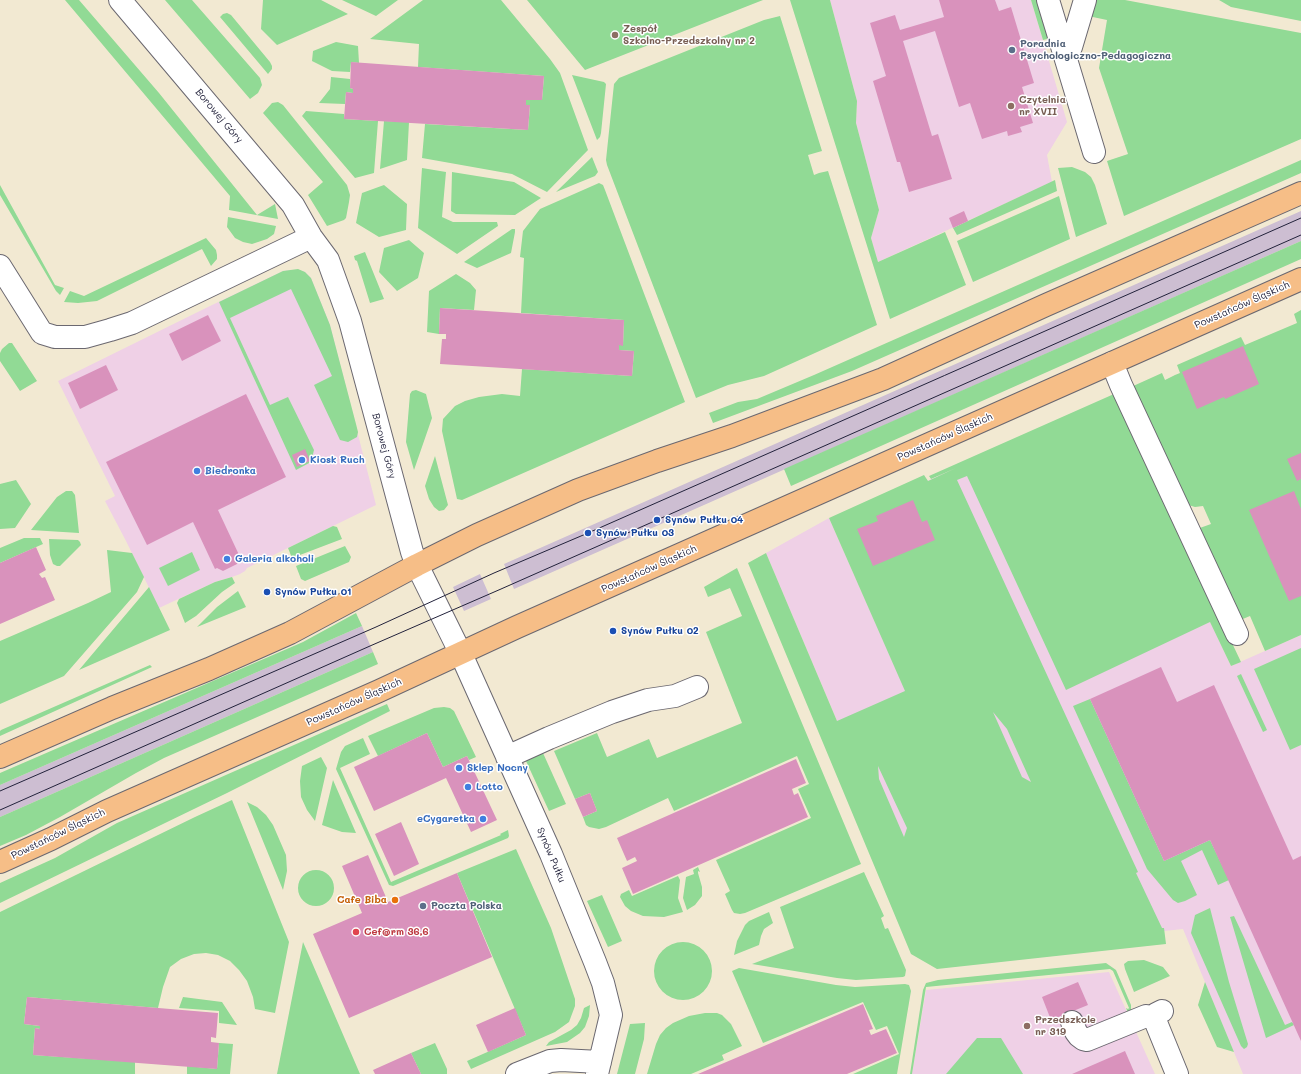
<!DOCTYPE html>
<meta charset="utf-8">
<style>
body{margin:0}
canvas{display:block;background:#f2e9d2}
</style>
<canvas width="1301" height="1074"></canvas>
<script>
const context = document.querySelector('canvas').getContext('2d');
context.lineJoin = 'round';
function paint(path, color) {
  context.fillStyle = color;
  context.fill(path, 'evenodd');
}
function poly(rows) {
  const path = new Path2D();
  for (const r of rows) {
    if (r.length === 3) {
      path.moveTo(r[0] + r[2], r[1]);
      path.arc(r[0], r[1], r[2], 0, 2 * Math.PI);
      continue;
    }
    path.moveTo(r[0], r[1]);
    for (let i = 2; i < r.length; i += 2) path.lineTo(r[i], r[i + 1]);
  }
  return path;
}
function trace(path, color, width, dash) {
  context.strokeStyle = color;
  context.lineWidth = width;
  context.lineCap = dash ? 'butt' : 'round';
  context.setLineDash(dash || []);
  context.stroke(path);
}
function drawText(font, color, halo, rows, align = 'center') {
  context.font = font + ' Mali,sans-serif';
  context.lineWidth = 3;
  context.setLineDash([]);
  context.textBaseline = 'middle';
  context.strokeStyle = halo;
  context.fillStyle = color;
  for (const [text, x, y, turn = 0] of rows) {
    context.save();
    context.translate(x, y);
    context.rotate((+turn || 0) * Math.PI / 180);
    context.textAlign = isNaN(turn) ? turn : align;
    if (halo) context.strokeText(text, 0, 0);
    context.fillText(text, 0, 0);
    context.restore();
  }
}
const built = poly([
 [830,0,1031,0,1067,122,1047,155,1052,182,878,262,871,238,879,210,856,123,857,101],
 [291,270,298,270,305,272,311,278,330,325,376,505,247,568,245,571,240,574,232,577,215,582,159,608,126,541,105,501,115,496,58,381,210,306,283,271],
 [1106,402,1231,666,1301,635,1301,1074,1243,1074,1183,929,936,955,766,553,829,518,905,690,927,481],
 [1109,972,1155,1074,912,1074,926,990]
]);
const industrial = poly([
 [1301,211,1301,241,514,589,504,564],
 [480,574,491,599,464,611,453,587],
 [362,626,373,652,0,817,0,785]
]);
const green = poly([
 [65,0,79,0,159,93,257,215,275,204,278,219,229,210,230,196],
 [165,0,192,0,260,78,262,85,258,93,250,99],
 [263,0,321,0,348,14,277,45,261,29],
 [342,0,398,0,376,16],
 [423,0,501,0,550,59,560,73,588,150,547,192,512,174,422,158,425,124,528,130,530,106,526,105,526,100,542,100,544,76,418,67,419,44,370,39],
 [527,0,763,0,585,70],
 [790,0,830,0,857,101,856,123,879,210,871,238,878,262,945,232,950,244,966,285,890,319],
 [1031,0,1038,0,1049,38,1047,39,1043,40],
 [1093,0,1125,0,1301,33,1301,139,1124,216,1107,161,1128,154,1099,68,1107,20,1088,16],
 [1219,0,1301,0,1301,21,1231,7],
 [227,13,231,15,270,62,272,66,272,69,268,74,220,17,223,14],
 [780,16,822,151,808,155,814,175,819,173,828,171,877,325,764,376,728,385,696,398,607,165,606,160,614,84,619,78,764,20],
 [336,42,358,46,359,63,351,62,350,72,332,71,312,61,313,51],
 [572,75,604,82,606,84,601,133,600,137,597,140],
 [331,77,350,79,350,88,353,89,353,93,346,92,345,104,319,103,330,89],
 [278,102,283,105,347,185,350,195,349,202,346,218,344,220,327,226,308,195,323,182,263,113,272,103],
 [306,111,344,114,344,119,378,121,374,173,355,178,302,116],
 [384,121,409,122,407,160,380,169],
 [592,157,598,172,595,176,556,192],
 [1301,160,1301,173,852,371,713,423,709,413,738,402,757,399,814,375],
 [1072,167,1085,172,1091,177,1095,185,1107,224,1076,237,1058,168],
 [422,168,446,172,442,217,453,222,497,222,498,226,457,254,418,228],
 [452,172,514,182,541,198,515,215,456,214,451,211],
 [1055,180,1057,191,957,235,953,228],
 [599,183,603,185,605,190,685,402,462,500,457,499,442,431,443,419,455,406,465,401,479,397,502,394,520,396,522,369,632,376,634,351,619,350,619,345,623,345,624,320,521,313,524,258,520,257,523,231,540,209],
 [0,185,55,285,64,288,60,295,56,291,0,195],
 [384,185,407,204,406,230,379,237,356,223,362,193],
 [1059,196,1070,239,973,282,957,241],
 [228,217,276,226,274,234,267,239,252,244,243,242,235,238,227,227],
 [512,229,515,229,515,232,511,253,477,268,464,262],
 [206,238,216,250,217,255,217,259,211,266,202,249,97,301,78,303,64,302,70,291,84,296],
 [409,240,424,253,418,278,397,291,379,272,384,248],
 [1301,241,1301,259,791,486,784,469],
 [365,252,384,299,370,303,357,261,355,260,354,256],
 [298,269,305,272,311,278,330,325,356,424,358,432,357,437,348,442,340,440,314,385,332,376,291,289,230,318,270,405,288,397,314,450,311,462,296,470,219,302,283,271],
 [456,274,470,283,476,290,474,310,440,308,439,334,427,332,429,291],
 [1301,310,1301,635,1265,651,1250,616,1238,621,1197,529,1211,524,1203,506,1195,507,1185,504,1131,387,1162,373,1165,380,1175,375,1180,373,1177,365,1241,337,1245,345,1297,323,1294,314],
 [9,343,12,343,37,381,20,391,0,361,0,353,2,349],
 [416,390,426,394,432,418,414,470,406,442,410,394,412,391],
 [1114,394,1241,662,1231,666,1210,622,1066,690,967,476,957,480,1138,872,1136,873,1162,928,1164,928,1166,944,937,969,911,954,748,563,766,553,837,721,905,691,829,518,924,475,928,481,956,468,931,479,929,476],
 [993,712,1007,729,1031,782,1022,777],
 [878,766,907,828,904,837,879,779],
 [435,456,448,505,444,510,439,511,434,507,429,499,425,486],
 [16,480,31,504,15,528,0,529,0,484],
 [66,491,72,491,75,495,79,533,31,530,57,497],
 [333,526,337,527,342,539,292,558,288,548],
 [24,538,40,538,43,544,0,563,0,548],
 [49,539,78,540,80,542,81,545,60,566,57,566,53,564,50,555],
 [345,546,351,557,349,562,305,581,301,579,296,566],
 [107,550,132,553,144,577,137,592,64,676,0,704,0,641,88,603,111,592],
 [192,552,200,570,168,586,159,568],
 [737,568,861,864,745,913,740,914,734,913,732,910,725,894,730,891,716,860,811,818,798,789,809,784,797,756,674,811,668,798,606,827,599,829,589,827,586,825,583,817,597,811,590,793,575,799,554,751,597,733,607,757,649,739,657,758,742,723,706,632,742,616,730,588,708,597,704,587],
 [232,577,235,583,222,592,196,616,185,623,177,603,179,599,215,582],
 [149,587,170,630,79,670],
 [238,591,246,607,197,627,217,607],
 [356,613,362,626,0,785,0,773,303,642],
 [1301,648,1301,745,1290,750,1254,669],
 [373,652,378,664,164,758,136,773,60,817,26,835,0,846,0,817],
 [150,665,152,667,0,736,0,731,1,730],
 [1241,674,1267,730,1263,732,1237,676],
 [1090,699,1164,861,1210,840,1229,880,1218,885,1202,850,1181,861,1197,895,1185,901,1178,903,1173,900,1147,869,1073,706],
 [387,704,390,711,227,793,0,903,0,883,55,858,117,823],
 [444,707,450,708,454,711,476,757,469,760,467,756,443,767,427,733,378,756,368,736,434,708],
 [363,738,370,754,340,768,391,882,501,835,500,834,508,830,509,836,508,838,393,886,389,885,336,769,341,752,345,746],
 [543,753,566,804,549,811,526,761],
 [321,757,327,768,315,821,307,810,301,797,300,781,302,766],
 [333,780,356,833,342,832,322,825],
 [232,800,289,942,275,1013,255,1009,253,997,247,981,239,970,230,961,218,955,206,953,194,954,181,959,170,967,163,987,158,1008,27,997,24,1024,40,1026,40,1029,35,1028,33,1055,135,1062,135,1074,0,1074,0,912,195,817],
 [247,802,257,807,266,815,273,825,286,855,287,871,283,890],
 [516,849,551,928,575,999,575,1006,569,1022,555,1032,471,1069,467,1061,526,1035,457,873],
 [698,867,700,872,698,871,698,873,702,887,702,896,695,905,687,910,683,898,686,877,694,874,693,870],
 [316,888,18],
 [864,872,884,916,881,918,885,929,888,928,906,970,905,976,903,977,856,980,837,978,752,964,794,948,780,907],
 [678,876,680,880,678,898,683,912,664,917,643,916,631,911,625,906,620,897,621,894,629,890,632,896],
 [602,895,622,941,608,947,587,901],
 [1210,908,1229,982,1248,1044,1247,1047,1244,1049,1241,1046,1191,933,1195,915],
 [769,912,773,923,764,929,761,936,759,945,734,955,737,941,745,925,749,921],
 [1234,916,1285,1025,1292,1022,1294,1025,1266,1038,1231,920,1230,917],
 [303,942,310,958,360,1074,277,1074],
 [683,971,29],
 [1144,960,1163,967,1170,976,1134,992,1125,969,1124,964,1128,961],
 [1106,963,1116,970,1131,1005,1131,1010,1129,1015,1126,1008,1128,1009,1129,1008,1113,971,1110,969,926,987,912,1074,910,1074,923,990,926,983,938,980],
 [739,968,836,985,855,987,905,984,909,985,911,991,897,1074,853,1074,899,1054,887,1026,876,1030,863,1002,763,1043,732,971],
 [1205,982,1234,1052,1217,1047,1198,1005],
 [183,997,222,1002,237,1025,219,1023,219,1011,179,1008],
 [590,1005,589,1016,585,1027,580,1033,567,1042,546,1046,549,1042,571,1030,577,1025,581,1018,584,1008],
 [705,1013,717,1013,722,1015,731,1024,742,1046,722,1055,724,1060,691,1074,647,1074,656,1044,660,1035,666,1028,673,1023,689,1016],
 [645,1023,644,1039,635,1074,617,1074,630,1024],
 [977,1038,1001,1038,1023,1074,946,1074],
 [219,1043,233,1044,230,1074,187,1074,187,1066,217,1069],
 [435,1043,447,1069,447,1074,421,1074,411,1053]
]);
const building = poly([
 [939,0,995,0,999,11,1011,7,1034,83,1022,87,1033,123,1020,127,1022,132,1008,136,1007,131,982,139,970,103,959,107,935,31,903,41,932,136,938,134,952,179,909,192,900,162,897,162,873,81,886,76,870,23,895,15,900,30,944,17],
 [351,62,544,76,542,100,526,100,526,105,530,105,528,130,344,119,346,92,353,93,353,89,350,88],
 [964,211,968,221,953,228,949,218],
 [440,308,624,320,623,346,619,345,619,350,634,351,632,376,440,364,442,339,446,339,446,334,439,334],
 [208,315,221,341,182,361,169,334],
 [1243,346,1259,384,1225,399,1224,397,1197,409,1182,372],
 [106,365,118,390,80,409,68,383],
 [246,394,286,477,218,510,240,557,237,564,223,571,217,568,215,569,193,522,147,545,106,462],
 [305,449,310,461,297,467,292,455],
 [1301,453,1301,479,1297,481,1287,459],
 [1294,491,1301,509,1301,596,1289,601,1249,510],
 [913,500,922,522,927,520,935,540,873,566,857,529,878,521,876,516],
 [36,547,46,570,39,574,42,578,45,577,55,600,0,624,0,563],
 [1161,667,1177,702,1214,685,1293,860,1301,856,1301,1041,1210,840,1164,861,1090,699],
 [427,733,443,767,467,756,497,820,471,832,446,778,374,811,354,767],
 [796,759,806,783,792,789,794,795,798,793,808,817,633,894,622,868,637,861,635,857,627,861,617,838],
 [590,793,597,811,583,817,575,799],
 [401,822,419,864,394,876,375,834],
 [368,855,388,902,457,873,492,957,349,1018,313,934,362,913,342,866],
 [1078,982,1088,1005,1051,1020,1042,997],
 [27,997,218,1013,216,1038,211,1037,211,1042,219,1043,217,1069,33,1055,35,1028,40,1029,40,1026,24,1024],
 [863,1004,873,1029,869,1030,871,1035,886,1029,897,1053,847,1074,698,1074],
 [515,1008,526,1035,488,1052,476,1025],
 [1125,1051,1135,1074,1072,1074],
 [411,1053,421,1074,375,1074,373,1070]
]);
const minor = poly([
 [120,0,293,205,311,237,328,260,350,321,412,552,417,565,461,654,551,854,595,962,603,983,611,1015,597,1074],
 [1048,0,1094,152],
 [1064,54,1071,47,1085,0],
 [0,266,42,333,55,337,85,337,110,330,132,323,311,237],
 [1112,363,1121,385,1237,634],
 [507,757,549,738,612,712,648,700,675,696,697,687],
 [1162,1011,1156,1014,1155,1020,1177,1074],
 [1072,1022,1076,1032,1079,1036,1083,1039,1087,1040,1146,1016,1151,1017,1155,1020],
 [517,1074,550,1061,561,1060,600,1062]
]);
const major = poly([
 [0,757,112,708,209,669,290,633,417,565,477,535,578,490,657,461,732,436,883,379,1046,305,1301,193],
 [0,862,51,839,107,811,379,691,517,627,1301,279]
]);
const tram = poly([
 [0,791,376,627,494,573,588,533,1301,218],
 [0,810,370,646,501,589,1301,235]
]);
const markers = [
 [615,35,4,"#8d6e63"],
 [1012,50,4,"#5c6f8a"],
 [1011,106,4,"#8d6e63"],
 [302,460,4,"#3f7fe0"],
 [197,471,4,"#3f7fe0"],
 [657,520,4,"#1a4fb4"],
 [588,533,4,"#1a4fb4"],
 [227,559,4,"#3f7fe0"],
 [267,592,4,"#1a4fb4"],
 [613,631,4,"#1a4fb4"],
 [459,768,4,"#3f7fe0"],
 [468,787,4,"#3f7fe0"],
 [483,819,4,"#3f7fe0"],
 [395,900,4,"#e8710a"],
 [423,906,4,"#5c6f8a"],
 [356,932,4,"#e0444e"],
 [1027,1026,4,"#8d6e63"]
];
const educationNames = [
 ["Zespół",623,29],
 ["Szkolno-Przedszkolny nr 2",623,41],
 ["Czytelnia",1019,100],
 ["nr XVII",1019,112],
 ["Przedszkole",1035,1020],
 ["nr 319",1035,1032]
];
const serviceNames = [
 ["Poradnia",1020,44],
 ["Psychologiczno-Pedagogiczna",1020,56],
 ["Poczta Polska",431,906]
];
const streetNames = [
 ["Borowej Góry",219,116,50],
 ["Powstańców Śląskich",1242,305,-24],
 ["Powstańców Śląskich",945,437,-24],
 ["Borowej Góry",384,446,75],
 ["Powstańców Śląskich",649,569,-24],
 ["Powstańców Śląskich",354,702,-24],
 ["Powstańców Śląskich",58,834,-26],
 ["Synów Pułku",551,855,67]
];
const shopNames = [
 ["Kiosk Ruch",310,460],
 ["Biedronka",205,471],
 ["Galeria alkoholi",235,559],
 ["Sklep Nocny",467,768],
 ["Lotto",476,787],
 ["eCygaretka",475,819,"right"]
];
const transitNames = [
 ["Synów Pułku 04",665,520],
 ["Synów Pułku 03",596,533],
 ["Synów Pułku 01",275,592],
 ["Synów Pułku 02",621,631]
];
const foodNames = [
 ["Cafe Biba",387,900]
];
const healthNames = [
 ["Cef@rm 36,6",364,932]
];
paint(built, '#efd0e6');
paint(industrial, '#cdbed2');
paint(green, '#91da95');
paint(building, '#d992bc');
trace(minor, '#6b6870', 24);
trace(major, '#6b6870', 24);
trace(minor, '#fff', 22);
trace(major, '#f6be87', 22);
trace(tram, '#22223b', 1);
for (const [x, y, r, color] of markers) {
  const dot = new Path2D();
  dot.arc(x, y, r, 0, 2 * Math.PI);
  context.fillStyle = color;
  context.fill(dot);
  trace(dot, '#fff', 1.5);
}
drawText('bold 10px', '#785e54', '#fff', educationNames, 'left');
drawText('bold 10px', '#4e5e75', '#fff', serviceNames, 'left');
drawText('10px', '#22223b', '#fff', streetNames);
drawText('bold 10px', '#366cbe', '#fff', shopNames, 'left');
drawText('bold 10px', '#164399', '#fff', transitNames, 'left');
drawText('bold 10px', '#c56008', '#fff', foodNames, 'right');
drawText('bold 10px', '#be3a42', '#fff', healthNames, 'left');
</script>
